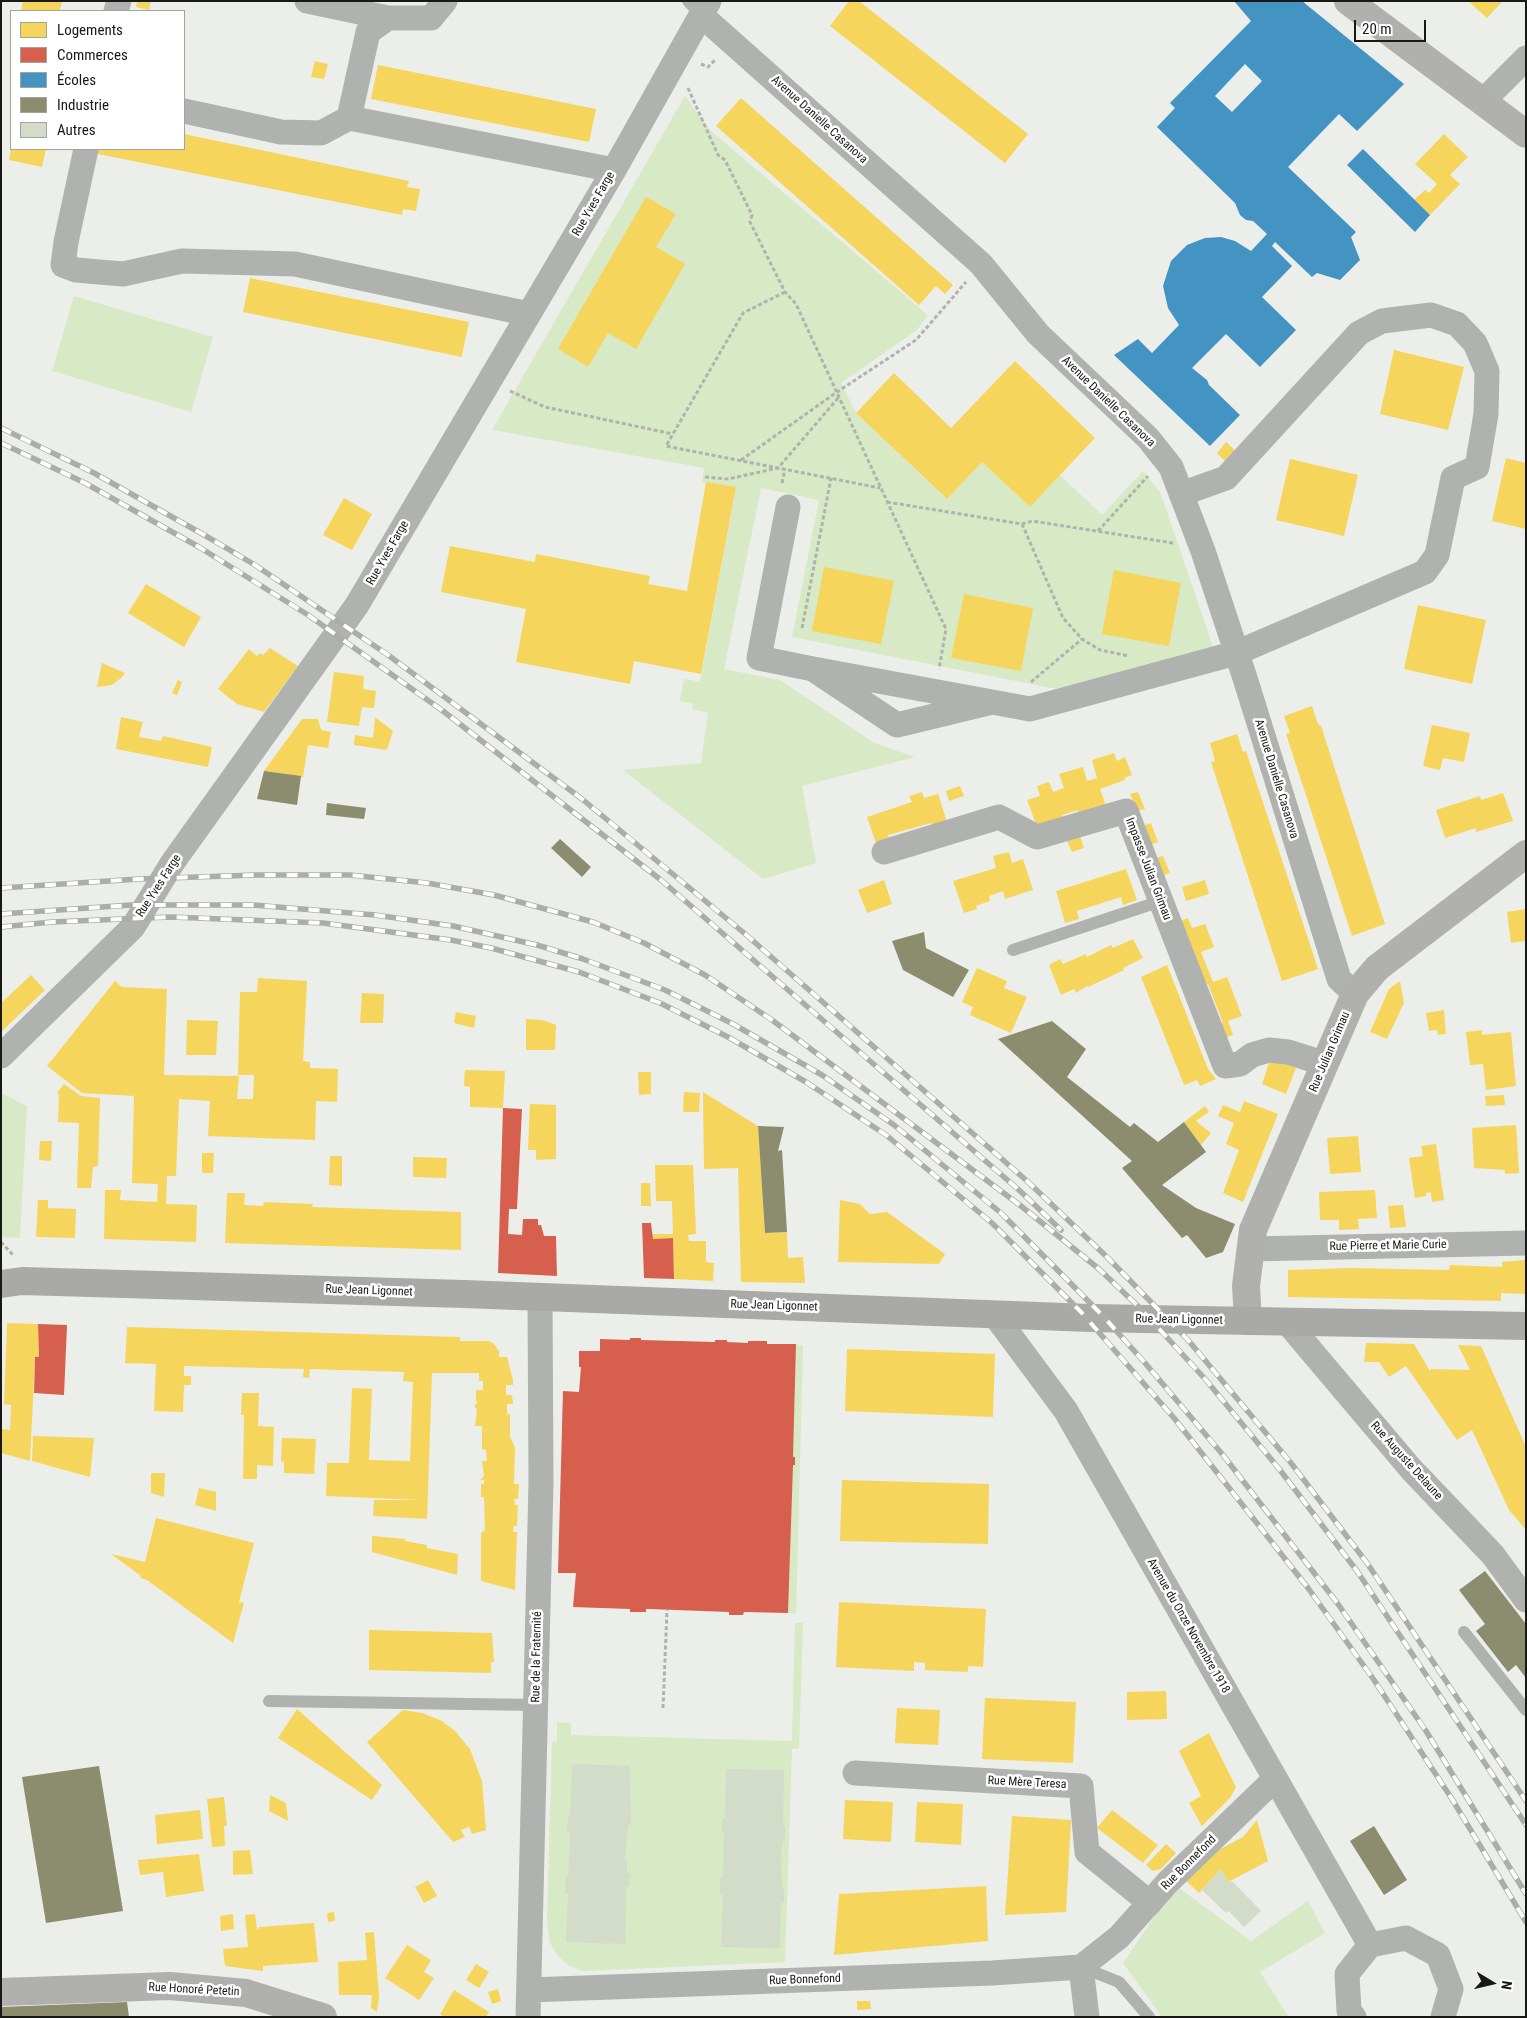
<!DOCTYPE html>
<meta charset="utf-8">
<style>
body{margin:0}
#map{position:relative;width:1527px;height:2018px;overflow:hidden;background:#eceeea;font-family:"Roboto Condensed",sans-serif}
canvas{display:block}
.frame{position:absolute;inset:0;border:2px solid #181916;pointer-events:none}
.legend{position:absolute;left:10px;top:10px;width:175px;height:140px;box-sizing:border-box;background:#fff;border:1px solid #a3a3a2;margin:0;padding:6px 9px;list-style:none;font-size:15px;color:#181916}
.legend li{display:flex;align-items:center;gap:10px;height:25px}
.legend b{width:25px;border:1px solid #a3a3a2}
.north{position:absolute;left:1467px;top:1958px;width:50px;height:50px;-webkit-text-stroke:4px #fff;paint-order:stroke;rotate:99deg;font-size:14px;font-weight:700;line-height:20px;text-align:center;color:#181916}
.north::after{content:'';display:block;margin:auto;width:18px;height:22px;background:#181916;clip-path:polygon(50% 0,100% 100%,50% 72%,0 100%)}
.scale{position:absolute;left:1354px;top:20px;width:72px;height:22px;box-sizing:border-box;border:2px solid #181916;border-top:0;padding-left:6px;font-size:15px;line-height:18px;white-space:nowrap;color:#181916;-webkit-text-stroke:4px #fff;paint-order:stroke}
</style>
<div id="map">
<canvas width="1527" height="2018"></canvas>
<div class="frame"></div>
<ul class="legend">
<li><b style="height:14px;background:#f6d55c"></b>Logements</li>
<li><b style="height:14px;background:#d6604d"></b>Commerces</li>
<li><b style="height:14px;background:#4393c3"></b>Écoles</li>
<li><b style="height:14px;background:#8c8c6e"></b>Industrie</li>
<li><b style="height:14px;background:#d3dcc9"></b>Autres</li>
</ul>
<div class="north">N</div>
<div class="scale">20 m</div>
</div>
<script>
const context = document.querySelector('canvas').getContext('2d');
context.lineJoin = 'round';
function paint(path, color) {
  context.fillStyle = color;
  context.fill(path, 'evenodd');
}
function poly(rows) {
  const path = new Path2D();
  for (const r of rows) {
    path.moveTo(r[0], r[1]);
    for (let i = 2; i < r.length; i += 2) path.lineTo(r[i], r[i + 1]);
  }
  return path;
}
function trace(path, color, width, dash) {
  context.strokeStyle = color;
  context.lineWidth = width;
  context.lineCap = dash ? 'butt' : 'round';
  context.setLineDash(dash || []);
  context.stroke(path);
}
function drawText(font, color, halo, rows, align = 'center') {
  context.font = font + ' "Roboto Condensed",sans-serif';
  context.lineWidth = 5;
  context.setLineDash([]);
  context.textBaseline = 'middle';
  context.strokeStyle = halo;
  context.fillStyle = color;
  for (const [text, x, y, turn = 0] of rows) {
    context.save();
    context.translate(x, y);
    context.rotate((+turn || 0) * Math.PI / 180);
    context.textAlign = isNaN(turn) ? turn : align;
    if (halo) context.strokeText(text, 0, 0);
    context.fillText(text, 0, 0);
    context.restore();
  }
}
const green = poly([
 [685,96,711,131,928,315,917,330,841,383,856,413,946,499,982,462,1030,507,1060,475,1102,515,1143,471,1161,494,1213,647,1072,692,792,637,819,500,761,488,724,669,780,680,874,743,915,757,802,786,816,863,763,879,623,770,701,763,708,713,692,709,693,704,680,701,684,679,700,682,736,488,702,482,704,468,492,430],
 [74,296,213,337,191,412,52,371],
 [1,1093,27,1106,20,1238,1,1237],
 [796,1344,803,1346,796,1614,788,1613],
 [795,1623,803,1623,799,1748,792,1749,785,1962,583,1971,568,1965,558,1956,550,1943,547,1921,552,1742,557,1742,557,1722,571,1723,571,1735,792,1741],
 [1179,1888,1251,1941,1308,1901,1325,1933,1260,1972,1289,2017,1162,2017,1123,1963,1167,1898,1174,1895]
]);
const homes = poly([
 [23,1,62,1,60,11,21,11],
 [137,1,151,1,149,10,136,7],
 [849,1,859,1,1028,134,1005,163,830,26],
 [1468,1,1499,1,1501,3,1487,18],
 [315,61,328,64,324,79,311,77],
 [378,65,596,109,589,142,371,99],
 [741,98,953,285,945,294,936,286,919,305,716,126],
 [184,134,409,181,407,187,420,189,416,211,403,209,402,215,93,153,94,149,184,149],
 [1444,134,1468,157,1450,175,1460,184,1430,215,1414,200,1425,190,1429,193,1437,184,1415,164],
 [11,149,46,149,42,167,9,160],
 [646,197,676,214,656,247,685,264,636,349,608,333,588,367,558,349],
 [250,278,469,322,462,355,462,357,243,312],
 [1394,350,1464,367,1448,430,1380,414],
 [1015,361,1095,438,1030,507,982,462,947,499,856,413,894,373,951,428],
 [1226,442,1237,452,1227,463,1217,453],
 [1506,458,1526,463,1526,529,1492,521],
 [1290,459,1358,475,1344,536,1276,520],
 [706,482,736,487,701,674,634,661,630,684,516,662,526,609,441,592,450,546,535,562,536,554,650,576,648,584,687,591],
 [344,498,372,514,352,550,323,535],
 [824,567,894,581,881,644,812,631],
 [1114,570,1181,583,1169,646,1102,634],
 [146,584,201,617,184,647,128,613],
 [964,594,1033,608,1021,671,951,658],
 [1418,605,1486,620,1472,684,1404,669],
 [270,648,298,666,264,712,237,704,218,689,249,649,257,656,260,653,263,655],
 [102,663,125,673,121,678,112,685,97,687],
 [334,672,364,676,363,689,376,691,374,708,362,707,359,726,327,722],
 [178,680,182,682,177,695,172,693],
 [1312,706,1318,724,1321,726,1385,924,1352,936,1286,734,1290,733,1284,716],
 [121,717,143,722,139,737,161,741,163,736,212,747,208,767,116,749],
 [375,717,393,731,387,750,354,745,355,735,373,738],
 [302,719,318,719,321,730,331,732,328,748,308,745,303,777,264,771],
 [1432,725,1470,733,1464,762,1443,758,1440,770,1423,766],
 [1237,734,1243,752,1246,751,1318,969,1282,981,1211,762,1215,761,1210,743],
 [1114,753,1117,761,1125,757,1132,775,1124,778,1125,780,1100,789,1107,809,1079,813,1078,810,1062,815,1064,819,1036,824,1027,800,1040,796,1037,786,1049,782,1053,792,1064,788,1059,774,1083,767,1087,781,1097,778,1092,760],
 [960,786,964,796,949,801,946,791],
 [922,792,924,798,938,794,948,825,934,830,931,823,888,835,890,842,877,846,867,817,912,802,909,796],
 [1138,792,1145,809,1137,811,1130,794],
 [1503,793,1513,821,1476,832,1476,828,1445,838,1436,810,1480,796,1481,800],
 [1151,823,1158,842,1150,845,1143,826],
 [1078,831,1084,848,1072,852,1065,836],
 [1009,852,1012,863,1023,859,1033,890,1005,899,1003,891,989,896,990,901,976,906,977,909,964,913,953,881,996,868,993,856],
 [1163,856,1170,873,1162,876,1155,858],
 [1126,869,1137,900,1123,905,1121,897,1077,911,1079,919,1065,923,1056,891],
 [884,880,892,904,867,913,858,890],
 [1205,880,1209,894,1186,901,1182,887],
 [1526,909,1526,941,1511,943,1507,912],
 [1188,918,1192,928,1205,924,1214,947,1201,952,1213,982,1227,977,1242,1016,1228,1021,1233,1035,1225,1038,1220,1024,1223,1023,1208,984,1205,985,1180,921],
 [1133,939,1143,958,1123,968,1124,970,1088,987,1087,986,1076,993,1074,989,1061,995,1049,965,1060,959,1063,964,1086,954,1087,957,1111,945,1113,948],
 [1167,965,1208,1069,1216,1079,1200,1086,1197,1080,1184,1085,1141,977],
 [977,968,1007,981,1004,988,1027,997,1011,1033,970,1015,973,1007,962,1002],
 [31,975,45,990,1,1032,1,1003],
 [258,978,307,981,303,1061,310,1062,310,1068,338,1069,337,1102,316,1101,315,1140,208,1136,210,1101,179,1099,176,1176,167,1176,166,1204,197,1205,196,1242,104,1239,105,1190,121,1190,120,1200,157,1202,158,1184,132,1183,134,1096,82,1093,47,1066,115,981,122,987,167,989,164,1075,239,1076,237,1099,253,1099,254,1075,238,1075,240,992,257,992],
 [1400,981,1404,1003,1387,1039,1370,1032,1389,989],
 [362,993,384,994,383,1023,360,1023],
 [1444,1010,1446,1034,1438,1035,1437,1030,1429,1031,1426,1013],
 [456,1012,476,1016,474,1028,454,1023],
 [526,1019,543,1020,556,1025,555,1050,526,1050],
 [187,1020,218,1021,216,1055,186,1055],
 [1482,1030,1482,1035,1511,1032,1516,1086,1486,1090,1483,1064,1470,1065,1466,1032],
 [1275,1058,1296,1068,1286,1094,1262,1084,1269,1063],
 [465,1070,505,1071,503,1108,470,1107,470,1087,464,1086],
 [638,1072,651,1072,651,1094,639,1095],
 [64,1084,81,1096,100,1098,98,1166,93,1167,91,1188,77,1188,79,1123,58,1122,59,1094,57,1093],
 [684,1092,700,1093,699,1112,683,1112],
 [703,1092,758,1126,765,1233,787,1232,788,1258,803,1257,805,1283,741,1282,738,1168,704,1169],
 [1504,1095,1505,1105,1486,1106,1485,1096],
 [1244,1101,1278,1114,1243,1202,1223,1193,1239,1150,1226,1144,1234,1123,1218,1116,1223,1105,1240,1112],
 [530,1104,556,1105,556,1159,536,1160,536,1150,528,1150],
 [1205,1106,1209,1112,1196,1121,1211,1133,1201,1145,1184,1122],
 [1516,1125,1519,1173,1505,1174,1505,1170,1474,1168,1472,1128],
 [1358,1136,1361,1172,1330,1174,1327,1138],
 [40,1141,52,1141,51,1161,39,1160],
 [1436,1144,1444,1200,1432,1202,1431,1192,1426,1193,1426,1196,1415,1198,1409,1158,1423,1156,1421,1146],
 [202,1153,214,1153,213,1173,202,1173],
 [330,1156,342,1156,342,1186,329,1185],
 [413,1157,447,1158,446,1178,413,1177],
 [655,1165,693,1165,696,1234,688,1235,689,1241,706,1241,706,1262,714,1263,713,1281,674,1279,673,1238,653,1239,652,1234,673,1234,672,1201,656,1201],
 [641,1183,650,1183,651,1206,641,1206],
 [1375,1190,1377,1218,1358,1219,1359,1229,1339,1230,1339,1220,1320,1220,1319,1192],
 [227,1193,245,1193,244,1205,263,1206,264,1202,313,1204,312,1207,461,1212,461,1250,225,1243],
 [38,1200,48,1200,48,1208,76,1209,75,1238,36,1237],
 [840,1200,860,1204,870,1214,887,1212,945,1254,939,1264,838,1262],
 [1403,1205,1406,1227,1390,1228,1388,1206],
 [1526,1260,1526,1294,1501,1293,1501,1301,1288,1297,1288,1270,1350,1268,1449,1270,1450,1265,1502,1267,1502,1262],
 [7,1323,38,1324,39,1357,35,1357,30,1461,1,1453,1,1429,10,1430,11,1405,4,1404],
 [127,1327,460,1337,460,1341,489,1341,493,1343,499,1351,499,1357,507,1357,513,1380,513,1385,506,1385,506,1395,512,1395,513,1404,507,1404,507,1414,510,1414,510,1436,515,1448,514,1484,519,1484,518,1499,514,1499,515,1505,518,1505,517,1526,514,1526,513,1532,517,1532,515,1590,481,1581,481,1533,485,1530,484,1497,481,1497,481,1484,484,1484,484,1480,480,1480,484,1476,482,1461,487,1461,486,1450,482,1449,482,1426,475,1426,477,1409,474,1407,478,1401,476,1401,476,1390,483,1390,483,1381,479,1381,479,1373,432,1373,427,1519,373,1516,374,1500,421,1500,326,1496,327,1463,349,1463,352,1388,372,1389,369,1460,410,1461,413,1382,403,1381,404,1372,310,1369,309,1378,303,1377,304,1369,184,1366,184,1376,191,1376,191,1385,184,1385,183,1412,154,1411,156,1364,125,1363],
 [1366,1343,1414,1344,1430,1371,1431,1369,1470,1370,1458,1345,1481,1346,1526,1447,1526,1530,1509,1510,1472,1430,1457,1440,1406,1366,1389,1377,1379,1362,1364,1362],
 [847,1349,995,1354,993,1417,845,1411],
 [242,1393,259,1393,258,1426,274,1427,273,1466,257,1465,257,1479,243,1479,244,1415,241,1415],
 [33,1436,94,1438,90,1477,32,1461],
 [282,1438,316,1439,314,1474,284,1473,284,1461,281,1462],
 [151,1473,165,1473,164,1497,151,1493],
 [842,1480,989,1484,988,1544,840,1541],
 [199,1488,216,1492,216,1511,195,1505],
 [156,1518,254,1543,239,1602,244,1603,233,1643,147,1580,140,1578,141,1576,111,1554,145,1562],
 [372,1536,406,1539,405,1541,427,1545,427,1548,458,1554,457,1575,372,1552],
 [839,1602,986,1609,983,1667,968,1666,968,1672,925,1670,925,1663,914,1662,914,1671,836,1667],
 [369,1630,492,1633,494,1662,491,1662,491,1673,369,1670],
 [1166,1691,1167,1719,1127,1720,1127,1692],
 [985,1698,1076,1702,1073,1763,982,1759],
 [897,1708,940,1710,938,1745,895,1743],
 [297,1709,382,1785,372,1800,278,1738],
 [403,1710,422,1713,442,1721,455,1731,470,1749,482,1781,486,1830,472,1834,469,1827,461,1830,465,1837,453,1842,367,1742],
 [1209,1733,1236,1787,1230,1798,1202,1826,1189,1803,1201,1796,1179,1751],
 [270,1795,286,1803,288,1821,269,1811],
 [224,1797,227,1826,224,1826,225,1846,212,1847,207,1799],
 [845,1800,893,1802,891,1842,843,1839],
 [917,1802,963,1804,961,1845,915,1842],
 [200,1810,203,1839,157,1844,155,1815],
 [1112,1810,1158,1845,1143,1863,1097,1828],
 [1012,1816,1071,1820,1066,1912,1005,1915],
 [1257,1820,1268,1861,1228,1882,1221,1869,1199,1893,1186,1881,1213,1853,1243,1837],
 [1166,1844,1176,1853,1161,1869,1153,1871,1146,1865],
 [250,1850,253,1874,233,1875,233,1851],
 [199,1854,204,1891,166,1897,163,1872,140,1875,138,1860],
 [428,1880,437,1896,424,1903,415,1887],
 [986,1886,988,1941,834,1955,839,1894],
 [334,1912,335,1921,328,1922,327,1913],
 [233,1914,234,1929,221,1931,220,1916],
 [255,1914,257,1930,259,1927,314,1923,318,1962,263,1966,263,1971,225,1966,223,1949,248,1947,245,1915],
 [374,1932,379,1996,377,2012,371,2008,372,1995,339,1995,338,1962,367,1960,365,1933],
 [407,1945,431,1960,424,1972,434,1978,419,2000,385,1978],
 [476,1964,489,1972,479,1988,466,1980],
 [498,1989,501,2001,492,2004,488,1992],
 [454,1990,489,2012,486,2017,444,2017,440,2014],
 [857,2001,870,2001,871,2009,857,2010]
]);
const shops = poly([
 [503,1108,522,1109,517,1209,509,1209,508,1234,522,1235,523,1219,538,1219,538,1225,541,1225,544,1236,556,1236,557,1276,498,1273],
 [642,1223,651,1223,653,1239,673,1238,674,1279,644,1278],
 [38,1324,67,1325,64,1395,34,1393,35,1357,39,1357],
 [630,1338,641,1338,641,1340,715,1342,715,1340,727,1340,727,1342,748,1343,748,1341,767,1341,767,1344,796,1344,793,1457,795,1457,795,1465,793,1465,788,1613,744,1612,743,1615,729,1615,729,1612,649,1609,646,1609,646,1612,630,1612,630,1609,573,1607,576,1573,558,1573,563,1391,579,1392,581,1367,579,1367,579,1351,600,1351,600,1339,630,1340]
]);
const schools = poly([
 [1234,1,1302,1,1404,84,1357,131,1339,114,1288,167,1356,232,1351,237,1360,260,1340,280,1317,273,1312,277,1275,242,1272,246,1292,266,1262,297,1296,330,1260,367,1226,334,1192,368,1207,380,1209,385,1240,415,1210,446,1114,355,1138,339,1152,353,1179,325,1168,308,1163,286,1171,261,1187,245,1205,238,1221,237,1235,241,1251,251,1267,234,1253,221,1246,220,1240,215,1235,203,1157,127,1175,108,1170,103,1251,21],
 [1245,64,1262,81,1232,112,1215,96],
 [1363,149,1430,215,1415,232,1347,165]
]);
const industry = poly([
 [264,771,301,776,297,805,257,799],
 [327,803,366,808,364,819,326,815],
 [560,839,591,867,582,877,551,848],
 [924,932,926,948,969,970,953,997,903,970,892,941],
 [1052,1021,1086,1049,1067,1077,1130,1127,1134,1123,1158,1142,1184,1122,1206,1152,1162,1185,1196,1208,1235,1224,1223,1252,1206,1258,1187,1235,1182,1238,1122,1168,1132,1161,998,1039],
 [758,1126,784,1127,778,1151,782,1150,787,1232,765,1233],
 [1485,1571,1526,1624,1526,1678,1516,1665,1508,1672,1476,1631,1485,1624,1459,1590],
 [99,1766,123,1911,46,1923,22,1777],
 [1374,1826,1407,1880,1384,1895,1350,1841],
 [127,2002,129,2017,1,2017,1,2007]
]);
const building = poly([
 [572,1764,630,1766,631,1825,628,1825,625,1859,627,1860,627,1873,630,1873,629,1887,626,1887,625,1944,566,1942,568,1893,565,1893,566,1877,568,1877,570,1833,567,1833,568,1817,570,1817],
 [726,1769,784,1770,783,1827,785,1826,785,1841,783,1841,781,1854,782,1889,784,1889,784,1903,781,1903,780,1948,721,1947,723,1893,720,1893,720,1877,723,1877,724,1833,722,1833,722,1818,725,1818],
 [1221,1869,1228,1882,1232,1881,1261,1911,1244,1927,1229,1911,1226,1913,1202,1890]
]);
const path = poly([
 [701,64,708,67,716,59],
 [688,88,718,155,725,160,752,215,750,222,785,292,796,304,946,629,939,669],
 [785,292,743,313,666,446,880,488],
 [510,391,545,407,673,434],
 [741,460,837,392,916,340,966,282],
 [705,477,728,479,778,468,839,397],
 [782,483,785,469],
 [887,502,1022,524,1032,521,1173,543],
 [1022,524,1063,618,1082,639,1100,650,1129,656],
 [1098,531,1148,476],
 [802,628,831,478],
 [1031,682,1082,639],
 [1,1242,14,1256],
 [663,1708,667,1610]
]);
const lane = poly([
 [688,1,701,15],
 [1013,950,1161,901],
 [1464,1632,1526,1710],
 [269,1701,536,1705],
 [1081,1967,1119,1982,1149,2017]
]);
const street = poly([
 [307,1,388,18],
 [116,11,119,1],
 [701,15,981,264,1038,334,1148,438,1171,467,1203,551,1244,675,1339,979,1355,994],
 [1482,102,1526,58],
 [184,111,281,132,321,133,349,118,614,170],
 [349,118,368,32,388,18,431,18,445,1],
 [86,149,66,242,63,265,76,270,123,274,182,261,295,264,529,314],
 [788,507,759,658,813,669],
 [992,702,897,725,813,669,1030,709,1236,653,1425,572,1437,555,1453,478,1477,467,1486,414,1487,371,1475,343,1457,324,1431,315,1382,321,1359,333,1226,478,1181,494],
 [884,852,999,817,1037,837,1126,811,1225,1066,1240,1064,1252,1055,1269,1050,1288,1052,1326,1064],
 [1,1056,133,927,173,862,357,605,614,170,709,1],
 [1251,1249,1526,1243],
 [994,1314,1066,1411,1370,1945],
 [1286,1321,1411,1469,1493,1555,1526,1600],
 [855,1773,1081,1786,1087,1852,1150,1903],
 [1081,1967,1087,2017],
 [529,1990,992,1973,1081,1967,1119,1937,1168,1882,1275,1779],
 [528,2017,541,1483,540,1297],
 [1354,2017,1349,2011,1347,1974,1370,1945,1406,1938,1438,1955,1451,1989,1443,2017]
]);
const secondary = poly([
 [1348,1,1526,134],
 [1248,1321,1246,1286,1253,1230,1355,994,1377,968,1526,854],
 [1,1992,170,1986,246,1993,323,2017]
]);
const primary = poly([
 [1,1284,22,1281,464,1294,1090,1318,1526,1326]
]);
const rail = poly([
 [1,428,94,473,206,536,255,565,388,655,582,799,744,933,1027,1181,1108,1258,1188,1340,1291,1463,1367,1563,1526,1801],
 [1,443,85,483,199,547,308,615,443,711,661,880,1019,1190,1061,1230],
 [1,888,139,879,256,875,350,875,427,883,494,895,593,922,644,943,705,975,772,1020,1021,1206,1099,1269,1140,1308,1206,1380,1280,1470,1357,1571,1526,1825],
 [1,914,131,905,253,905,375,915,453,926,537,945,583,959,665,990,733,1024,822,1075,894,1125,1001,1213,1103,1316,1145,1363,1223,1455,1338,1604,1426,1731,1526,1894],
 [1,927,52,922,170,917,323,923,451,940,491,948,579,972,660,1003,728,1037,806,1082,886,1135,992,1223,1081,1312,1174,1418,1308,1588,1374,1680,1452,1799,1526,1922]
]);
const streetNames = [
 ["Avenue Danielle Casanova",819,120,42],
 ["Rue Yves Farge",594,204,-60],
 ["Avenue Danielle Casanova",1108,402,44],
 ["Rue Yves Farge",388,553,-60],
 ["Avenue Danielle Casanova",1276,779,73],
 ["Impasse Julian Grimau",1148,869,69],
 ["Rue Yves Farge",159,886,-57],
 ["Rue Julian Grimau",1330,1052,-67],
 ["Rue Pierre et Marie Curie",1388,1246,-1],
 ["Rue Jean Ligonnet",369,1291,2],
 ["Rue Jean Ligonnet",774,1306,2],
 ["Rue Jean Ligonnet",1179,1320,1],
 ["Rue Auguste Delaune",1406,1461,48],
 ["Avenue du Onze Novembre 1918",1188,1626,60],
 ["Rue de la Fraternité",537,1657,-89],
 ["Rue Mère Teresa",1027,1783,3],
 ["Rue Bonnefond",1189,1863,-45],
 ["Rue Bonnefond",805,1980,-2],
 ["Rue Honoré Petetin",194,1990,3]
];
paint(green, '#d7e9c5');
paint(homes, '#f6d55c');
paint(shops, '#d6604d');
paint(schools, '#4393c3');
paint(industry, '#8c8c6e');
paint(building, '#d3dcc9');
trace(path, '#b1b2b0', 3, [4, 2.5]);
trace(lane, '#b0b2b0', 12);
trace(street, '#b0b2b0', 25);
trace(secondary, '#b0b1ae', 28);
trace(primary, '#a9aaa8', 28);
trace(rail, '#abadaa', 5.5);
trace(rail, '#fff', 4, [11]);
drawText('12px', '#181916', '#fff', streetNames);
</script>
